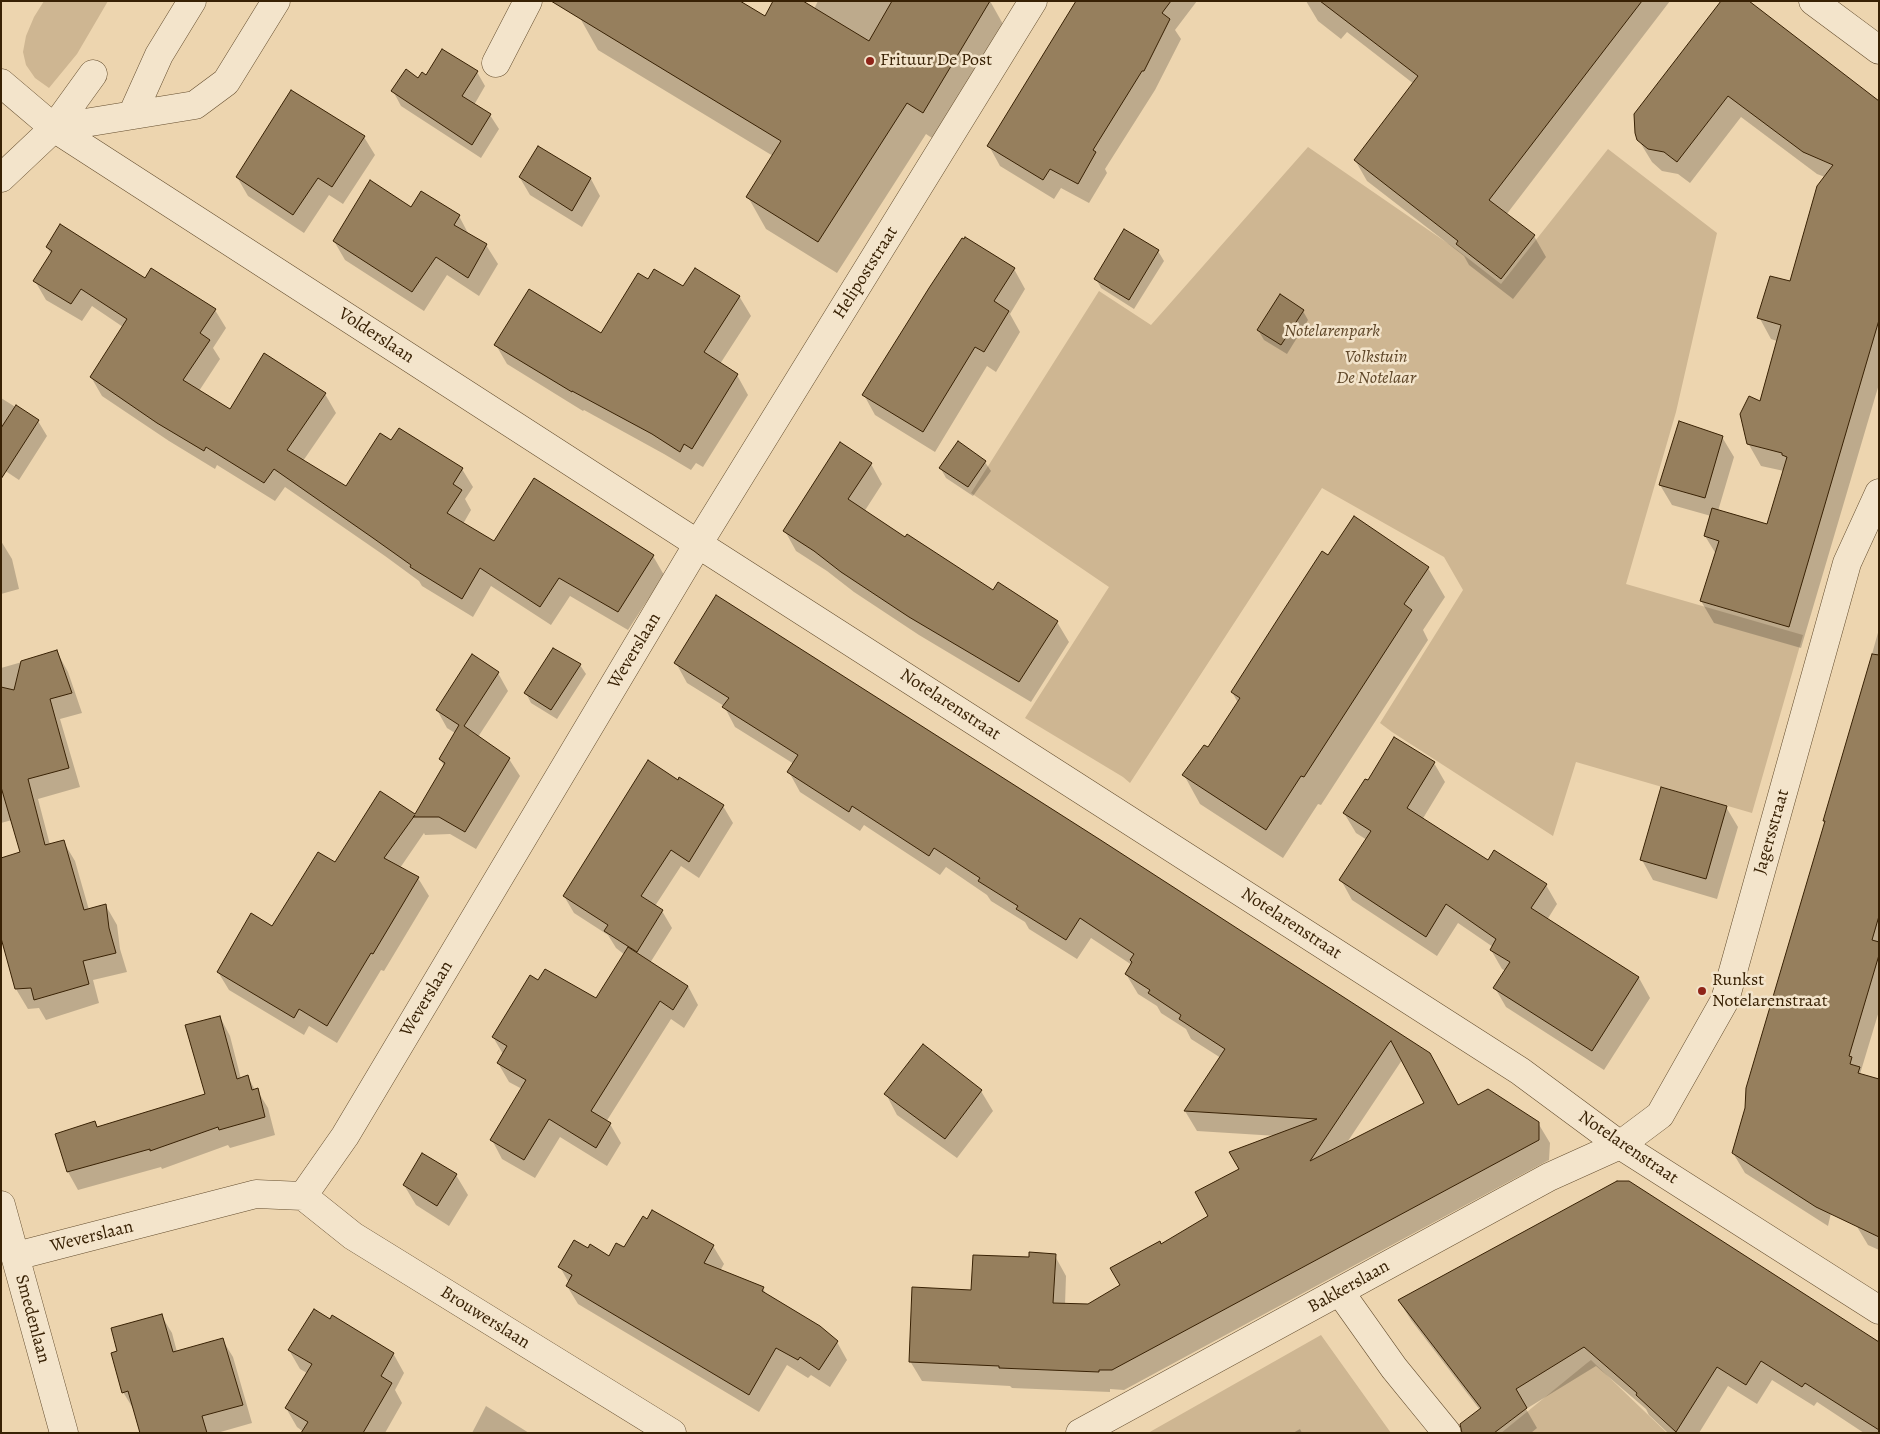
<!DOCTYPE html>
<style>
body{margin:0}
#map{position:relative;width:1880px;height:1434px;overflow:hidden;background:#edd5af;font-family:Alegreya,serif}
canvas{display:block}
.frame{position:absolute;inset:0;border:2px solid #382104;pointer-events:none}
</style>
<div id="map">
<canvas width="1880" height="1434"></canvas>
<div class="frame"></div>
</div>
<script>
const context = document.querySelector('canvas').getContext('2d');
context.lineJoin = 'round';
function paint(path, color) {
  context.fillStyle = color;
  context.fill(path, 'evenodd');
}
function poly(rows) {
  const path = new Path2D();
  for (const r of rows) {
    path.moveTo(r[0], r[1]);
    for (let i = 2; i < r.length; i += 2) path.lineTo(r[i], r[i + 1]);
  }
  return path;
}
function trace(path, color, width, dash) {
  context.strokeStyle = color;
  context.lineWidth = width;
  context.lineCap = dash ? 'butt' : 'round';
  context.setLineDash(dash || []);
  context.stroke(path);
}
function drawText(font, color, halo, rows, align = 'center') {
  context.font = font + ' Alegreya,serif';
  context.lineWidth = 5;
  context.setLineDash([]);
  context.textBaseline = 'middle';
  context.strokeStyle = halo;
  context.fillStyle = color;
  for (const [text, x, y, turn = 0] of rows) {
    context.save();
    context.translate(x, y);
    context.rotate((+turn || 0) * Math.PI / 180);
    context.textAlign = isNaN(turn) ? turn : align;
    if (halo) context.strokeText(text, 0, 0);
    context.fillText(text, 0, 0);
    context.restore();
  }
}
const green = poly([
 [44,1,108,1,77,54,49,88,35,78,26,65,23,52,26,36,34,17],
 [1308,147,1456,249,1501,284,1608,149,1717,233,1676,412,1626,584,1803,635,1752,813,1576,762,1553,836,1392,732,1380,723,1463,590,1444,557,1322,488,1130,783,1123,777,1025,718,1109,587,971,493,1099,291,1151,325],
 [1321,1335,1391,1433,1148,1433],
 [1591,1360,1667,1433,1501,1433,1587,1363]
]);
const shadow = poly([
 [818,1,990,1,1008,33,941,144,926,134,837,273,766,229,748,197,773,156,598,50,580,18,765,18,814,9],
 [1077,1,1197,1,1175,30,1181,39,1155,90,1105,169,1107,173,1089,203,1061,188,1054,199,1000,166,989,146],
 [1306,1,1670,1,1506,215,1534,236,1546,257,1513,299,1469,265,1464,256,1367,181,1355,160,1414,84,1347,32,1341,39,1318,21],
 [1723,1,1879,102,1879,384,1801,648,1714,623,1701,601,1716,554,1705,536,1711,516,1672,505,1660,485,1722,437,1734,457,1718,511,1768,526,1784,471,1761,466,1748,443,1777,341,1771,339,1759,317,1791,283,1825,177,1817,174,1741,117,1690,183,1678,174,1662,171,1652,162,1638,139],
 [477,72,485,86,474,105,490,115,499,129,481,158,401,106,393,91,427,77],
 [364,137,375,155,343,204,329,195,304,233,248,196,237,177],
 [539,148,591,179,600,196,582,227,530,195,520,178],
 [412,208,459,216,469,235,486,245,498,264,479,296,447,275,424,311,345,260,334,241],
 [47,247,146,279,215,310,226,328,213,348,220,359,199,391,230,411,265,355,325,394,336,413,303,461,347,488,392,442,462,469,473,487,465,499,471,510,463,524,495,543,653,556,664,575,628,630,570,596,551,625,491,586,473,617,422,586,419,581,385,556,285,487,275,501,217,465,215,469,169,441,102,396,91,377,123,327,92,306,82,321,46,300,35,281,51,254],
 [1158,251,1164,261,1134,309,1101,288,1096,279],
 [1014,269,1025,289,1010,314,1020,332,996,372,987,366,935,452,875,415,864,395],
 [648,280,739,296,751,316,720,364,737,375,748,395,703,467,696,463,691,470,664,454,584,410,583,411,507,364,496,345,601,335],
 [1303,311,1308,320,1287,354,1264,340,1258,330],
 [1,398,38,421,47,436,19,480,1,468],
 [985,462,991,471,973,496,946,478,941,469],
 [871,464,882,484,864,512,905,539,993,591,1057,622,1069,642,1031,702,919,635,854,592,827,571,796,551,785,531],
 [1,541,12,559,19,589,1,594],
 [1428,568,1445,597,1423,630,1428,640,1321,805,1318,804,1283,858,1200,804,1184,775,1208,749,1238,703,1232,692],
 [1879,629,1879,1011,1860,1074,1862,1077,1828,1226,1745,1173,1733,1153],
 [57,652,68,672,82,713,60,719,80,787,38,799,50,845,63,841,75,861,89,910,106,906,117,925,120,949,127,972,93,980,99,1003,46,1020,39,1008,28,1009,16,989,21,853,12,820,1,823,1,668],
 [676,663,1429,1054,1458,1107,1538,1123,1550,1143,1549,1160,1124,1390,1110,1389,1110,1392,1012,1388,1010,1386,922,1381,910,1361,972,1291,1030,1259,1055,1256,1066,1276,1065,1305,1088,1305,1121,1286,1161,1246,1209,1216,1241,1170,1277,1136,1197,1131,1185,1111,1221,1058,1191,1039,1186,1029,1161,1013,1157,1006,1138,994,1126,974,1132,965,1091,938,1077,959,1029,929,1025,922,991,901,987,895,946,867,940,875,864,825,860,831,800,792,789,772,794,764,735,727,724,706,687,683],
 [1402,1060,1426,1104,1346,1144],
 [580,665,586,674,557,719,531,703,526,693],
 [498,673,508,691,478,737,509,759,520,776,476,849,450,834,425,835,424,833,400,868,418,878,429,896,384,971,381,970,337,1043,309,1026,304,1035,229,990,218,972,272,927,335,864,416,816,444,766,440,759,455,733,447,728,437,710],
 [1434,763,1445,782,1422,820,1488,861,1546,885,1557,904,1547,920,1639,978,1650,998,1604,1070,1506,1007,1495,988,1506,971,1502,969,1491,950,1493,947,1458,923,1437,956,1352,900,1341,880,1367,840,1356,833,1344,813,1368,782],
 [678,781,723,806,733,823,699,878,681,866,655,906,662,911,672,928,650,963,688,986,698,1005,684,1028,671,1019,606,1122,610,1124,621,1143,607,1166,560,1137,535,1178,502,1159,492,1140,522,1089,509,1082,498,1063,503,1054,493,1037,539,981,597,999,625,955,616,948,608,935,574,913,564,896],
 [1726,807,1738,827,1717,899,1653,880,1642,860],
 [220,1017,230,1036,241,1079,248,1077,255,1090,257,1090,268,1108,275,1135,230,1148,228,1145,162,1169,161,1167,78,1190,68,1172,97,1128,206,1095],
 [923,1045,981,1091,993,1111,957,1158,897,1115,886,1094],
 [1879,1150,1879,1250,1868,1245,1856,1225],
 [456,1175,468,1195,449,1226,416,1205,404,1185],
 [652,1212,713,1246,724,1264,720,1271,763,1288,767,1296,837,1342,847,1360,830,1387,811,1375,808,1378,787,1365,759,1412,578,1304,567,1286,569,1283,560,1267,588,1250,609,1257,624,1249],
 [1399,1301,1879,1344,1879,1433,1864,1433,1817,1402,1814,1406,1772,1380,1757,1404,1728,1386,1699,1433,1668,1433,1649,1415,1646,1409,1596,1366,1526,1409,1537,1428,1531,1433,1467,1433,1480,1410,1411,1320],
 [161,1315,172,1333,177,1352,222,1339,233,1357,252,1423,217,1433,141,1433,134,1410,123,1392,119,1352],
 [289,1350,393,1353,404,1373,395,1390,402,1403,385,1433,305,1433,297,1427,286,1408,307,1373,300,1369],
 [486,1406,529,1433,472,1433],
 [1300,1429,1302,1433,1293,1433]
]);
const building = poly([
 [551,1,740,1,765,16,773,1,803,1,869,41,892,1,990,1,923,113,907,103,818,242,746,197,781,141,551,1],
 [1076,1,1171,1,1162,13,1170,19,1144,71,1142,71,1093,150,1096,152,1078,184,1050,169,1043,180,987,146,1076,1],
 [1320,1,1642,1,1489,200,1535,235,1501,279,1456,244,1458,241,1354,160,1418,76,1320,1],
 [1721,1,1749,1,1879,101,1879,320,1789,627,1700,601,1719,541,1704,536,1712,508,1767,524,1787,457,1782,455,1782,453,1747,444,1740,414,1749,396,1760,401,1781,325,1757,318,1770,276,1790,281,1817,186,1833,165,1803,152,1728,96,1677,162,1664,152,1648,149,1637,140,1635,133,1634,114,1721,1],
 [442,49,478,71,462,96,491,114,472,145,391,91,406,69,418,78,422,72,426,75,442,49],
 [291,90,365,136,332,187,318,178,293,215,236,177,291,90],
 [538,146,591,178,572,211,519,177,538,146],
 [370,180,411,207,421,191,460,215,454,225,487,244,468,278,436,257,412,292,333,241,370,180],
 [60,224,145,278,151,268,216,309,200,333,210,340,183,380,230,409,264,353,326,393,287,450,346,486,380,433,391,440,399,428,463,468,453,484,462,490,447,513,494,541,534,478,654,555,618,612,559,578,540,607,480,568,462,599,410,567,411,565,373,538,274,469,264,483,206,447,204,451,157,423,90,377,127,319,81,289,71,304,33,281,52,251,46,247,60,224],
 [1124,229,1159,250,1129,300,1094,279,1124,229],
 [965,237,1015,268,994,301,1009,311,984,352,975,347,923,432,862,395,929,288,962,238,964,239,965,237],
 [695,268,740,296,704,352,738,374,692,449,684,444,680,452,652,434,572,391,572,392,494,345,529,289,601,333,638,273,648,279,654,269,683,286,695,268],
 [1280,294,1304,310,1281,345,1257,330,1280,294],
 [16,405,39,420,1,479,1,428,16,405],
 [1679,421,1723,436,1705,498,1659,485,1679,421],
 [958,441,986,461,968,487,939,468,958,441],
 [840,442,872,463,848,499,905,537,907,534,993,590,998,582,1058,621,1019,682,909,617,841,572,814,551,783,531,840,442],
 [1354,516,1429,567,1404,604,1412,610,1304,777,1301,776,1266,830,1182,775,1204,745,1208,747,1240,698,1231,692,1281,614,1322,551,1328,555,1354,516],
 [716,595,1099,839,1430,1053,1458,1105,1488,1089,1539,1122,1539,1140,1112,1370,1099,1370,1099,1372,999,1368,999,1366,909,1362,912,1287,971,1290,973,1255,1029,1257,1029,1252,1056,1254,1053,1303,1088,1304,1120,1285,1110,1268,1160,1241,1161,1244,1208,1216,1195,1192,1239,1169,1229,1152,1317,1119,1184,1111,1225,1049,1179,1019,1181,1015,1148,993,1150,990,1125,974,1132,962,1130,960,1134,954,1080,918,1066,940,1016,909,1018,906,978,881,980,878,934,848,929,856,852,806,849,812,787,772,798,755,722,707,729,698,674,663,716,595],
 [1391,1041,1424,1103,1310,1161,1389,1043,1391,1041],
 [553,648,581,664,551,710,524,693,553,648],
 [57,650,72,693,50,699,69,768,28,779,45,845,64,840,84,910,106,904,109,928,116,953,83,961,89,984,34,1000,31,988,15,989,1,938,1,858,20,852,1,787,1,687,14,690,21,661,57,650],
 [472,654,499,672,464,726,510,758,465,832,439,817,413,817,415,815,384,858,419,877,373,954,371,953,327,1026,299,1009,294,1018,217,972,251,913,272,926,318,852,335,862,380,791,415,814,445,763,439,759,459,725,436,710,472,654],
 [1872,654,1879,655,1879,916,1872,940,1879,942,1879,955,1849,1056,1852,1057,1850,1064,1860,1067,1858,1073,1879,1079,1879,1237,1816,1207,1732,1153,1745,1108,1746,1088,1825,821,1823,821,1872,654],
 [1394,737,1435,762,1407,808,1488,860,1494,850,1547,884,1531,908,1639,977,1592,1051,1493,988,1510,962,1490,950,1496,939,1446,904,1426,937,1339,880,1371,831,1343,813,1365,779,1368,780,1394,737],
 [648,760,678,780,679,777,724,805,689,862,671,850,641,896,663,910,637,952,604,931,608,925,563,896,648,760],
 [1661,787,1727,806,1706,879,1640,860,1661,787],
 [628,947,688,986,673,1010,660,1001,591,1111,611,1123,596,1148,549,1119,524,1160,490,1140,526,1080,497,1063,507,1046,492,1037,530,975,538,980,545,969,596,998,628,947],
 [220,1016,237,1079,248,1075,252,1090,258,1088,265,1117,219,1130,218,1127,150,1151,150,1149,67,1172,55,1134,95,1121,97,1127,205,1094,185,1025,220,1016],
 [923,1044,982,1090,945,1139,884,1094,923,1044],
 [422,1153,457,1174,437,1206,403,1185,422,1153],
 [1617,1181,1629,1181,1879,1342,1879,1430,1805,1383,1802,1387,1761,1361,1746,1385,1717,1367,1676,1432,1636,1395,1637,1393,1584,1347,1516,1389,1527,1408,1494,1433,1462,1433,1460,1424,1481,1408,1398,1300,1617,1181],
 [652,1210,714,1245,704,1263,764,1287,762,1291,820,1326,838,1341,819,1370,800,1357,798,1360,776,1348,749,1395,566,1286,572,1275,558,1267,574,1240,588,1248,590,1244,609,1256,616,1243,624,1247,643,1216,647,1219,652,1210],
 [314,1309,330,1319,332,1315,394,1353,381,1376,392,1383,363,1433,301,1433,308,1422,285,1408,312,1364,288,1350,314,1309],
 [162,1314,173,1352,223,1338,243,1405,202,1416,207,1433,140,1433,128,1391,122,1393,111,1353,117,1351,111,1328,162,1314]
]);
const minor = poly([
 [1813,1,1879,50],
 [496,63,528,1],
 [1,83,54,128,698,544,1520,1071,1620,1145,1879,1310],
 [132,115,159,55,192,1],
 [54,128,195,105,226,82,276,1],
 [1,178,54,128,93,74],
 [303,1196,353,1236,672,1433],
 [1,1205,64,1433],
 [16,1256,256,1194,303,1196,345,1136,698,544,1033,1],
 [1340,1292,1394,1368,1447,1433],
 [1080,1433,1549,1177,1620,1145,1660,1115,1725,1000,1847,563,1879,493]
]);
const markers = [
 [870,61,5,"#8f2418"],
 [1702,991,5,"#8f2418"]
];
const poiNames = [
 ["Frituur De Post",880,61],
 ["Runkst",1712,981],
 ["Notelarenstraat",1712,1002]
];
const streetNames = [
 ["Helipoststraat",866,273,-58],
 ["Volderslaan",376,336,33],
 ["Weverslaan",635,651,-59],
 ["Notelarenstraat",950,705,33],
 ["Jagersstraat",1772,832,-74],
 ["Notelarenstraat",1291,924,33],
 ["Weverslaan",427,999,-59],
 ["Notelarenstraat",1628,1148,34],
 ["Weverslaan",92,1237,-14],
 ["Bakkerslaan",1349,1287,-29],
 ["Brouwerslaan",485,1318,32],
 ["Smedenlaan",32,1319,75]
];
const parkNames = [
 ["Notelarenpark",1332,332],
 ["Volkstuin",1376,358],
 ["De Notelaar",1376,379]
];
paint(green, '#ceb692');
paint(shadow, '#0003');
paint(building, '#967f5d');
trace(building, '#382104', 1);
trace(minor, '#654e2f', 29);
trace(minor, '#f3e4cb', 28);
for (const [x, y, r, color] of markers) {
  const dot = new Path2D();
  dot.arc(x, y, r, 0, 2 * Math.PI);
  context.fillStyle = color;
  context.fill(dot);
  trace(dot, '#f3e4cb', 2);
}
drawText('18px', '#382104', '#f3e4cb', poiNames, 'left');
drawText('18px', '#382104', '#f3e4cb', streetNames);
drawText('italic 18px', '#5e4628', '#f3e4cb', parkNames);
</script>
